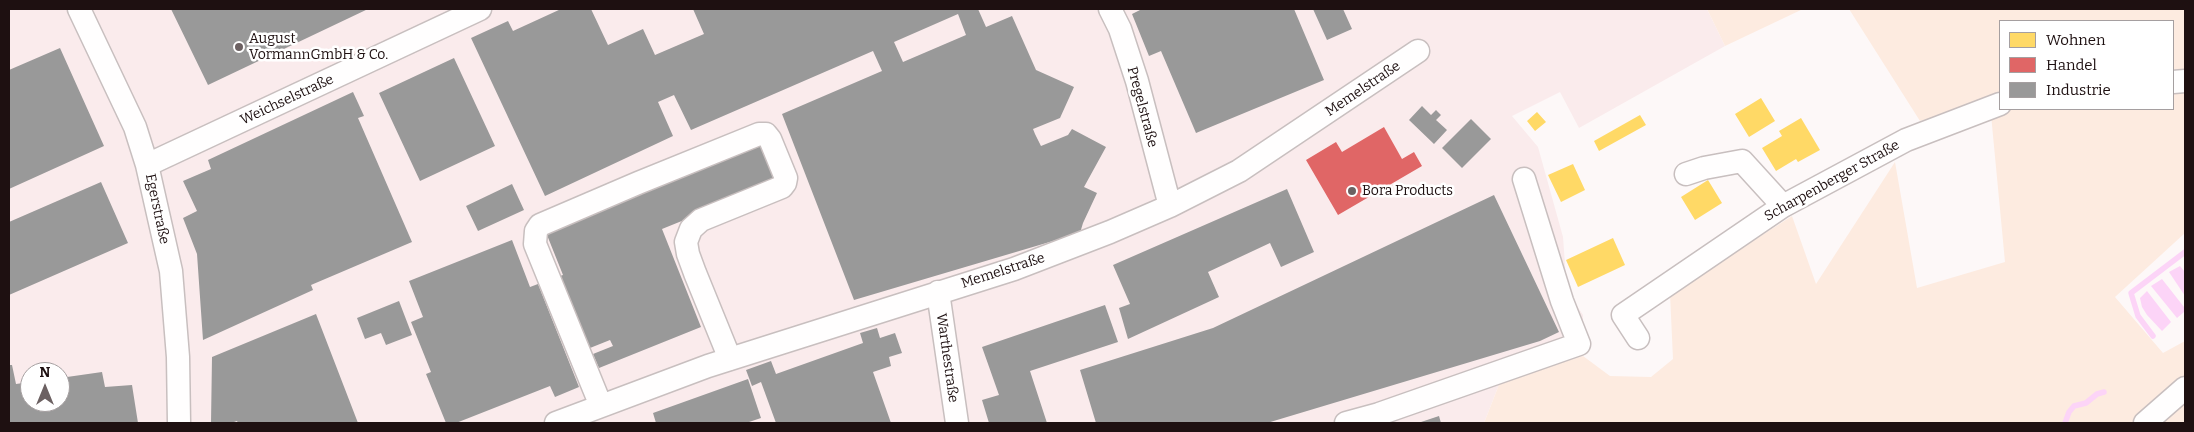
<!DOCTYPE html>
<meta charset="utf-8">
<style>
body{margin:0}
#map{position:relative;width:2194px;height:432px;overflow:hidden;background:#fdf8f8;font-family:Bitter,serif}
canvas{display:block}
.frame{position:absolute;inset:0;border:10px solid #1e1011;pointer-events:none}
.legend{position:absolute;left:1999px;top:20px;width:175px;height:90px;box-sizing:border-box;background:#fff;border:1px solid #a59fa0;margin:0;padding:6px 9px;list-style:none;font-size:15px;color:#1e1011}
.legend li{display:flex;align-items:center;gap:10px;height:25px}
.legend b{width:25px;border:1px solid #a59fa0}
.north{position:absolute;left:20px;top:362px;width:50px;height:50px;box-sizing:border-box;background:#fff;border:1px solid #a59fa0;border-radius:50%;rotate:0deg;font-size:14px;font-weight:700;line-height:20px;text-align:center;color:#1e1011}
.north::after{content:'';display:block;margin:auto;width:18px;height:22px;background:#6c6162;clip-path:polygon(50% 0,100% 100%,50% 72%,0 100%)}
</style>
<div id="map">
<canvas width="2194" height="432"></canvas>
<div class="frame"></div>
<ul class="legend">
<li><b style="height:14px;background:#ffd966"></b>Wohnen</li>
<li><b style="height:14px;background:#e06666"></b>Handel</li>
<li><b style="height:14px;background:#999"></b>Industrie</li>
</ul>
<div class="north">N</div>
</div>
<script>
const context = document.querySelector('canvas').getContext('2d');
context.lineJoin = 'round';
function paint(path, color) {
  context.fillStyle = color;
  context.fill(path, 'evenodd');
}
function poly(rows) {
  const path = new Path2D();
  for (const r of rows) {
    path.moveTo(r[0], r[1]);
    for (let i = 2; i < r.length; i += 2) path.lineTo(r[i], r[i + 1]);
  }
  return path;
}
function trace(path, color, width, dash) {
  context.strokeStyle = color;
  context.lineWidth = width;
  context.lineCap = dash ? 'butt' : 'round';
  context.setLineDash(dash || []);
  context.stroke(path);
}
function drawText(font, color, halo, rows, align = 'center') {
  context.font = font + ' Bitter,serif';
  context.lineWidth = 5;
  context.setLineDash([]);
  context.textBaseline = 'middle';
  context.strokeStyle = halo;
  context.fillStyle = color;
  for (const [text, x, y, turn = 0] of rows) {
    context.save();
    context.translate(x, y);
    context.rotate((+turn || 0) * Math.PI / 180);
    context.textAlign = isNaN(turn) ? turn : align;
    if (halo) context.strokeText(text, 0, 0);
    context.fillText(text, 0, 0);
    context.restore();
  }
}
const built = poly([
 [9,9,1707,9,1725,46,1579,128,1560,92,1512,116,1538,147,1563,237,1567,291,1583,315,1583,356,1500,382,1484,423,9,423],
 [30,372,60,372,60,402,30,402]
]);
const green = poly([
 [1707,9,1803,9,1725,46],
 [1849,9,2185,9,2185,233,2115,297,2163,353,2185,341,2185,423,1484,423,1500,382,1583,356,1610,376,1651,377,1673,359,1670,294,1792,216,1816,284,1895,162,1917,288,2005,262,1990,104,1920,121],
 [2000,21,2173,21,2173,109,2000,109]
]);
const water = poly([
 [2180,266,2185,272,2185,296,2169,272],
 [2162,279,2184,307,2184,312,2177,318,2151,286],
 [2147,291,2171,322,2162,331,2147,315,2142,307,2140,298]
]);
const homes = poly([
 [1761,98,1775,121,1749,137,1735,114],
 [1537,112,1546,122,1535,131,1527,121],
 [1640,115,1646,125,1599,151,1594,141],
 [1801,118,1820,150,1798,162,1796,159,1776,171,1762,148,1782,136,1779,131],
 [1573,164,1585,190,1561,202,1548,175],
 [1708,180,1722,203,1695,220,1681,197],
 [1613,238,1625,265,1578,287,1566,260]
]);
const shops = poly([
 [1384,127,1402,159,1414,152,1422,166,1338,215,1306,160,1336,142,1342,152]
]);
const industry = poly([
 [171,9,368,9,208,85],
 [561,9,591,9,608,45,643,29,655,55,704,34,693,9,978,9,986,27,1012,16,1036,70,1074,87,1060,118,1033,129,1035,134,1041,146,1068,135,1072,129,1106,147,1084,187,1097,193,1083,223,1080,233,854,300,782,114,882,71,873,51,691,130,674,95,658,102,673,136,545,196,471,38,508,21,513,31],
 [958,14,966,35,903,62,894,42],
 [1142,9,1294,9,1324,80,1196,133,1161,51,1149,56,1132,14],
 [1313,9,1343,9,1352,29,1327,40],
 [60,48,104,146,9,189,9,70],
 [454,58,495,146,420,181,379,93],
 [353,92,364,116,358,118,412,242,311,285,313,290,203,340,197,254,183,218,197,211,183,181,211,169,208,160],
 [1422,106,1431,115,1436,110,1441,115,1436,120,1447,130,1434,144,1409,120],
 [1471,119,1491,139,1462,168,1442,148],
 [762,142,778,182,662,229,701,327,599,368,593,354,613,346,610,340,590,348,569,296,560,299,551,279,563,275,545,230],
 [101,182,128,243,9,295,9,222],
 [512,184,524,210,478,231,466,206],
 [1287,189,1314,252,1281,267,1270,243,1208,272,1219,297,1128,339,1119,308,1130,304,1113,265],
 [1494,195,1559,332,1540,341,1267,423,1096,423,1080,370,1213,328],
 [512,240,530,287,538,284,579,387,555,397,550,386,456,423,446,423,426,374,431,372,411,322,423,317,409,281],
 [399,301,412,335,386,345,381,333,365,339,357,318],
 [1105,305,1118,342,1030,371,1047,423,989,423,982,400,999,395,982,347],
 [316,314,358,423,238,423,237,421,231,423,211,423,212,357],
 [877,328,880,338,895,333,902,353,889,357,891,366,873,372,891,423,776,423,761,382,752,386,746,370,771,361,776,374,863,343,860,333],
 [9,365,12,365,16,384,30,382,30,402,60,402,60,378,102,372,105,387,132,385,138,423,9,423],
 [748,379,761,418,746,423,656,423,653,413],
 [1439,416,1441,423,1418,423]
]);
const stream = poly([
 [2153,336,2138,316,2131,293,2185,252],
 [2065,423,2069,412,2074,406,2086,403,2097,394,2104,392]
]);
const minor = poly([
 [79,9,135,127,147,165,171,271,178,357,179,423],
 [1110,9,1120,29,1137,81,1170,206],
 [2173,82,2185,81],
 [147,165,480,9],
 [1686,174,1704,168,1742,161,1783,206],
 [938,292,957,423],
 [1638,338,1623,315,1783,206,1906,140,2000,104],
 [601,406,535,244,536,231,540,225,638,183,759,134,766,134,770,139,786,178,785,183,782,187,701,220,691,229,686,242,688,254,695,273,730,359],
 [556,423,708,366,1014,269,1110,232,1170,206,1239,171,1418,51],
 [1346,423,1379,414,1579,344,1562,301,1524,179],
 [2145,423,2185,388]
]);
const markers = [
 [239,47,5,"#6c6162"],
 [1352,191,5,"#6c6162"]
];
const poiNames = [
 ["August",249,39],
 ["VormannGmbH & Co.",249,55],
 ["Bora Products",1362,191]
];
const streetNames = [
 ["Memelstraße",1363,89,-34],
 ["Weichselstraße",287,100,-25],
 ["Pregelstraße",1142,107,75],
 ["Scharpenberger Straße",1832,181,-29],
 ["Egerstraße",157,209,78],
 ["Memelstraße",1003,271,-18],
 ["Warthestraße",947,358,82]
];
paint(built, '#faebec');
paint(green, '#fdebe0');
paint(water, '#fcd4f7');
paint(homes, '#ffd966');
paint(shops, '#e06666');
paint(industry, '#999');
trace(stream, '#fcd4f7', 5.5);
trace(minor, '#c8bfbf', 25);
trace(minor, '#fffefe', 22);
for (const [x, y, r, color] of markers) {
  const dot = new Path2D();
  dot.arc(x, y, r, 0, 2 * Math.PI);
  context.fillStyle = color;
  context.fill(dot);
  trace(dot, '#fff', 2);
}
drawText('14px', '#1e1011', '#fff', poiNames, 'left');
drawText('14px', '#1e1011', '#fff', streetNames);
</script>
